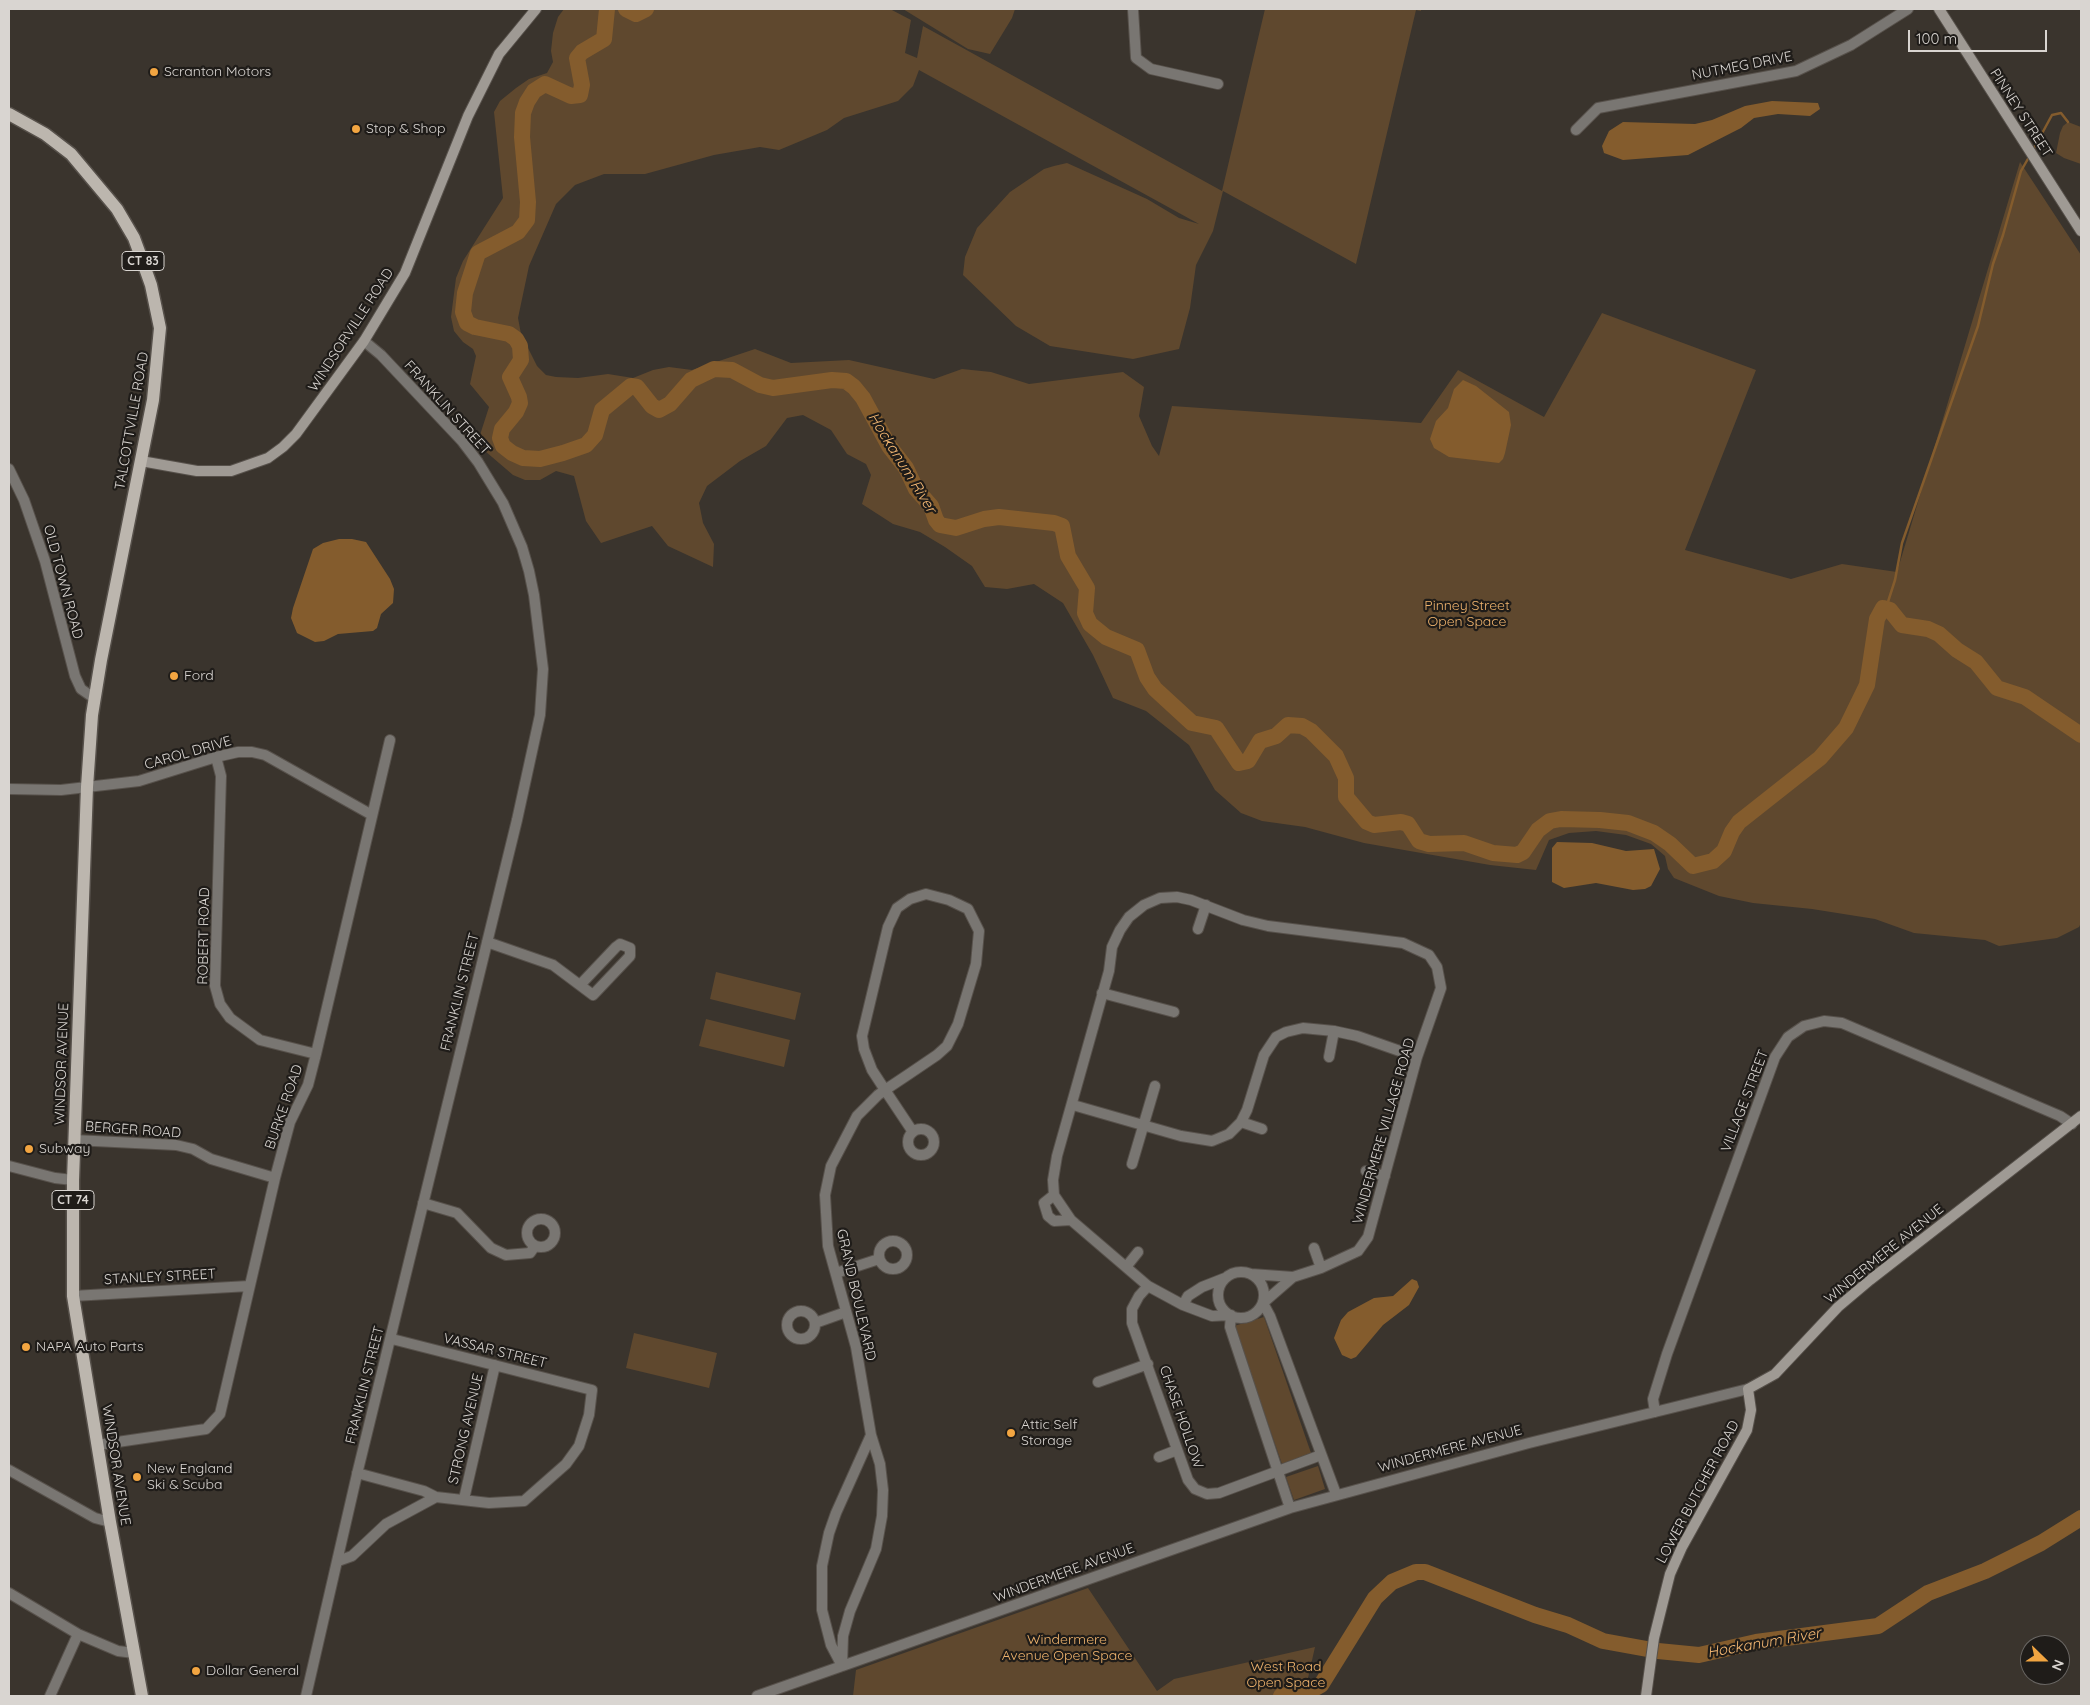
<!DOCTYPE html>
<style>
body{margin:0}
#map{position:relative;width:2090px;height:1705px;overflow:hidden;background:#3a342d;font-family:Quicksand,sans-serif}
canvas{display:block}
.frame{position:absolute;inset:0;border:10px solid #d9d5d1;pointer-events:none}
.north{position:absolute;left:2020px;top:1635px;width:50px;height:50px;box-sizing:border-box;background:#1f1c19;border:1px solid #696663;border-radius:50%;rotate:112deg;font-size:14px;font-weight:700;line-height:20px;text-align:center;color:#d9d5d1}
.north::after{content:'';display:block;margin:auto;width:18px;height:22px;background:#f2a541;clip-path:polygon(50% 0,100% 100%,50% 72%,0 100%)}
.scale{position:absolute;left:1908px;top:30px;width:139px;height:22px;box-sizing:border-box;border:2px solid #d9d5d1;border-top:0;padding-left:6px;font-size:15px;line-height:18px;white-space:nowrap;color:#d9d5d1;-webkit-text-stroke:4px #1f1c19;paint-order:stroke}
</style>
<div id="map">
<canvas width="2090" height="1705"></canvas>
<div class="frame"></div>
<div class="north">N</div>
<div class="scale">100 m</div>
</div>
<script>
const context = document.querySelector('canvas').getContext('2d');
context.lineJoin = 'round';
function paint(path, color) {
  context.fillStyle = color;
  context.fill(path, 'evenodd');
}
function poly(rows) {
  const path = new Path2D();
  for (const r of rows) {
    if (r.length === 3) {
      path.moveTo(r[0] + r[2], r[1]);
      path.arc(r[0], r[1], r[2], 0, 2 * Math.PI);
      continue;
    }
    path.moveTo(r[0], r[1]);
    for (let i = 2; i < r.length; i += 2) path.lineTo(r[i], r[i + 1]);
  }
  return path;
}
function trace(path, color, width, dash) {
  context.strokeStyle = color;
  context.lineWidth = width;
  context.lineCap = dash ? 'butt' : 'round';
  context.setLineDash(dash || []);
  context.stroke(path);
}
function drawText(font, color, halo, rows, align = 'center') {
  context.font = font + ' Quicksand,sans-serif';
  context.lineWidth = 4.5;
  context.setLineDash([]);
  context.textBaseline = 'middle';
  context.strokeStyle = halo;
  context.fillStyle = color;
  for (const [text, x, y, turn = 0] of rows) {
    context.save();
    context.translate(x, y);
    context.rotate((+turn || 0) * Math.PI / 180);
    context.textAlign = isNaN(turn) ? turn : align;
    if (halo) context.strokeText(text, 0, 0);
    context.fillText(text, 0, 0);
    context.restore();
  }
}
const green = poly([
 [564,9,890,9,911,20,905,53,917,58,923,26,1222,191,1265,9,1421,9,1421,11,1416,10,1356,264,1223,191,1213,231,1196,265,1190,308,1179,349,1133,359,1050,346,1016,326,963,275,965,257,977,228,1010,192,1044,169,1054,166,1067,163,1147,199,1179,218,1199,224,919,70,913,86,898,101,844,118,827,130,779,150,760,147,714,155,645,174,604,174,575,185,556,204,529,266,518,318,521,334,537,366,546,375,556,377,578,378,608,374,633,378,653,370,669,367,692,370,755,349,791,363,849,360,934,379,962,369,991,372,1029,384,1123,372,1144,387,1139,416,1152,446,1159,456,1172,406,1421,423,1458,370,1544,417,1602,313,1756,370,1685,550,1791,579,1842,564,1897,572,2020,162,2081,255,2081,923,2079,927,2057,938,1999,946,1985,940,1914,933,1875,919,1812,909,1753,903,1719,896,1674,878,1668,869,1665,856,1651,844,1626,835,1596,831,1569,833,1549,840,1536,870,1490,865,1364,843,1305,827,1262,821,1241,813,1215,790,1189,745,1146,711,1113,698,1093,655,1063,603,1034,584,1007,589,985,587,972,566,945,547,920,532,893,524,862,504,871,475,866,464,847,454,831,430,803,415,787,418,766,446,740,461,707,486,699,503,703,523,714,544,713,567,668,546,652,526,601,543,586,521,574,476,556,471,540,480,525,480,513,475,485,451,480,435,489,407,470,384,476,356,473,349,463,342,454,331,451,317,456,278,463,261,503,198,494,112,500,101,516,88,529,79,547,73,553,62,551,51,553,33,558,17],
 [903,9,1015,9,1012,18,990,54,968,49],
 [2068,122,2081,127,2081,164,2064,158,2056,153,2060,133,2063,126],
 [716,972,801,993,795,1020,710,999],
 [706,1019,790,1040,784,1067,699,1046],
 [1264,1317,1311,1453,1282,1464,1234,1326],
 [634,1333,717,1353,709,1388,626,1368],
 [1318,1466,1325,1489,1294,1500,1286,1477],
 [1088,1588,1157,1691,1174,1679,1315,1647,1304,1696,853,1696,856,1670]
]);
const water = poly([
 [1772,101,1818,103,1820,109,1810,116,1778,114,1754,118,1741,128,1688,155,1623,160,1604,153,1602,146,1609,131,1623,122,1695,124,1712,120,1745,106],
 [1463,380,1476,386,1509,412,1511,425,1505,453,1503,459,1499,463,1449,457,1434,448,1430,439,1436,421,1448,408,1454,389],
 [339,539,352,539,366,542,390,579,394,589,393,603,381,614,377,628,373,631,338,634,324,641,315,642,297,633,291,618,293,608,313,549,323,543],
 [1557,842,1592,843,1626,851,1654,849,1660,869,1651,886,1645,889,1633,890,1596,883,1564,888,1552,882,1552,848],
 [1412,1279,1417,1281,1419,1287,1409,1305,1383,1325,1356,1357,1351,1359,1342,1355,1334,1338,1341,1320,1348,1312,1374,1298,1393,1296]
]);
const stream = poly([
 [2033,150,2052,115,2061,113,2068,122],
 [1886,608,1895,580,1902,543,1978,326,1993,264,2003,235,2021,171,2029,157]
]);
const river = poly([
 [607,9,604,39,582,52,577,58,582,85,580,95,571,96,545,84,534,91,527,102,523,113,522,137,528,202,527,220,518,232,478,253,465,293,463,312,467,323,475,327,509,334,516,339,520,346,521,360,510,377,519,397,520,403,516,412,502,429,500,438,503,446,512,453,523,458,540,459,563,453,586,445,595,435,602,410,631,386,637,387,652,406,659,410,670,404,691,380,714,369,732,370,760,385,773,388,832,380,846,381,854,387,863,398,889,446,906,468,916,489,931,506,936,520,940,525,956,528,984,519,999,517,1054,523,1062,526,1068,556,1087,588,1085,613,1090,624,1106,637,1137,650,1147,677,1155,689,1192,723,1216,728,1239,763,1248,761,1260,741,1276,736,1288,725,1302,726,1311,731,1336,756,1346,778,1346,797,1367,822,1374,825,1401,822,1408,824,1419,841,1429,844,1464,843,1493,853,1517,855,1523,852,1538,830,1550,821,1561,819,1600,820,1628,823,1654,833,1670,844,1693,866,1713,861,1724,851,1732,832,1739,822,1820,758,1846,728,1867,685,1877,619,1883,608,1890,610,1902,625,1928,629,1939,634,1957,650,1976,662,1997,688,2025,697,2081,735],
 [626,9,636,14,646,9],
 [1281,1696,1310,1691,1321,1685,1375,1598,1392,1582,1416,1572,1425,1572,1535,1615,1568,1625,1603,1641,1658,1651,1699,1655,1756,1642,1878,1626,1928,1593,1985,1571,2041,1543,2081,1518]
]);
const street = poly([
 [1133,9,1136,58,1151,69,1218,84],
 [1576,130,1598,108,1796,71,1851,45,1908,9],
 [9,469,24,500,45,561,75,676,81,689,94,698],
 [216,757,221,776,215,986,220,1004,230,1018,260,1040,316,1054],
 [9,789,61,790,139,781,216,757,238,752,252,752,265,755,372,815],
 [1198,929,1206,905],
 [487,942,553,965,593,995,630,956,630,948,620,944,616,947,580,985],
 [1102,993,1174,1012],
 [1329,1057,1334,1031],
 [1073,1105,1181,1136,1212,1141,1229,1134,1241,1122,1247,1110,1264,1055,1276,1037,1286,1032,1303,1028,1334,1031,1357,1036,1417,1057],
 [1241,1122,1262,1129],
 [921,1142,13],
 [74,1140,176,1145,193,1149,211,1159,275,1178],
 [1132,1164,1155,1086],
 [9,1166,55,1178,73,1180],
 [1366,1171,1385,1176],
 [1054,1195,1044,1203,1048,1216,1054,1221,1071,1220],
 [423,1203,457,1213,491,1248,506,1255,530,1253,535,1246],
 [541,1233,14],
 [893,1255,14],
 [1314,1248,1321,1268],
 [1126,1267,1138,1252],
 [1241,1295,23],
 [836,1273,879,1259],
 [1251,1274,1293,1277],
 [1148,1286,1139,1296,1132,1309,1132,1323,1188,1480,1195,1489,1207,1494,1219,1493,1321,1455],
 [73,1296,249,1286],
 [1183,1305,1188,1296,1202,1287,1225,1278],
 [801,1325,14],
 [815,1323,846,1312],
 [1098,1382,1148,1364],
 [1655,1412,1653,1399,1667,1354,1775,1057,1788,1037,1804,1026,1824,1021,1842,1023,2060,1116,2072,1124],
 [97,1445,206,1429,220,1414,275,1178,290,1122,308,1085,316,1054,390,740],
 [1159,1457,1177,1450],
 [9,1470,95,1518,110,1522],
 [357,1473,424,1491,436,1497],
 [464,1499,495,1365],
 [1290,1508,1230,1327,1231,1315,1212,1316,1183,1305,1148,1286,1071,1220,1054,1195,1053,1180,1057,1156,1109,971,1112,947,1120,930,1129,917,1144,905,1160,898,1177,897,1191,900,1243,920,1268,926,1403,943,1429,955,1437,967,1441,988,1417,1057,1368,1237,1358,1251,1321,1268,1293,1277,1263,1303,1270,1316,1336,1494],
 [338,1561,352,1556,386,1524,436,1497,489,1503,524,1501,566,1464,579,1446,589,1415,592,1390,392,1339],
 [9,1593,78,1634,118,1651,134,1653],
 [841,1664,831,1645,822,1610,822,1566,829,1533,836,1513,871,1435],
 [842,1666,843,1636,850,1611,876,1549,882,1516,883,1490,880,1464,871,1435,856,1347,828,1246,825,1195,831,1166,857,1116,878,1095,885,1090,909,1074,937,1055,947,1046,958,1024,976,964,979,931,968,909,949,900,926,894,910,899,897,908,888,927,862,1036,864,1049,872,1070,885,1090,913,1132],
 [50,1696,78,1634],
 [306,1696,358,1470,517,820,540,715,543,669,534,595,529,571,522,547,503,503,478,462,462,441,381,355,364,341],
 [757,1696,1290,1508,1529,1443,1748,1389]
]);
const secondary = poly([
 [1939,9,2081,231],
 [141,461,197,471,231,471,268,458,283,447,296,434,364,341,405,273,468,116,499,54,536,9],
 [1646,1696,1654,1638,1670,1574,1682,1547,1747,1430,1751,1410,1748,1389,1775,1374,1838,1307,1870,1280,2081,1116]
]);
const primary = poly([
 [9,114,45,134,71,154,117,209,134,238,141,257,151,285,160,328,153,400,101,660,92,715,87,787,73,1180,73,1296,110,1522,142,1696]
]);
const markers = [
 [154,72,5,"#f2a541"],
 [356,129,5,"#f2a541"],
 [174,676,5,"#f2a541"],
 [29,1149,5,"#f2a541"],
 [26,1347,5,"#f2a541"],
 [1011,1433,5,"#f2a541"],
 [137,1477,5,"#f2a541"],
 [196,1671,5,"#f2a541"]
];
const shields = [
 [143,261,42],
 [73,1200,42]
];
const shieldNames = [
 ["CT 83",143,261],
 ["CT 74",73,1200]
];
const streetNames = [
 ["NUTMEG DRIVE",1742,66,-11],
 ["PINNEY STREET",2021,113,57],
 ["WINDSORVILLE ROAD",351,330,-57],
 ["FRANKLIN STREET",447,408,48],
 ["TALCOTTVILLE ROAD",132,421,-80],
 ["OLD TOWN ROAD",63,582,75],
 ["CAROL DRIVE",188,753,-16],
 ["ROBERT ROAD",204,936,-89],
 ["FRANKLIN STREET",460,992,-76],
 ["WINDSOR AVENUE",62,1064,-88],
 ["VILLAGE STREET",1745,1101,-69],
 ["BURKE ROAD",284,1107,-71],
 ["BERGER ROAD",133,1130,4],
 ["WINDERMERE VILLAGE ROAD",1384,1131,-74],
 ["WINDERMERE AVENUE",1884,1254,-39],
 ["STANLEY STREET",160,1277,-3],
 ["GRAND BOULEVARD",856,1295,77],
 ["VASSAR STREET",495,1351,14],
 ["FRANKLIN STREET",365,1385,-76],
 ["CHASE HOLLOW",1181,1417,71],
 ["STRONG AVENUE",466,1429,-77],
 ["WINDERMERE AVENUE",1450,1449,-15],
 ["WINDSOR AVENUE",116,1465,81],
 ["LOWER BUTCHER ROAD",1698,1492,-62],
 ["WINDERMERE AVENUE",1064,1573,-20]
];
const poiNames = [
 ["Scranton Motors",164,72],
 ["Stop & Shop",366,129],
 ["Ford",184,676],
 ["Subway",39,1149],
 ["NAPA Auto Parts",36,1347],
 ["Attic Self",1021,1425],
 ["Storage",1021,1441],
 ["New England",147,1469],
 ["Ski & Scuba",147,1485],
 ["Dollar General",206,1671]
];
const parkNames = [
 ["Pinney Street",1467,606],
 ["Open Space",1467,622],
 ["Windermere",1067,1640],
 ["Avenue Open Space",1067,1656],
 ["West Road",1286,1667],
 ["Open Space",1286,1683]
];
const waterNames = [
 ["Hockanum River",902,463,58],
 ["Hockanum River",1764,1643,-10]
];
paint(green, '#5f482e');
paint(water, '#845c2d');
trace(stream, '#845c2d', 2.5);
trace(river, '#845c2d', 16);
trace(street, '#57514b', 12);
trace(secondary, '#57514b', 12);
trace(primary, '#57514b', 15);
trace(street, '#797672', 10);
trace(secondary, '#9f9a94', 10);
trace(primary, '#bcb6ae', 12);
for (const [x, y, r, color] of markers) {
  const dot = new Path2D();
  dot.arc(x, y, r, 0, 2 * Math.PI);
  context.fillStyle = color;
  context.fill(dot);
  trace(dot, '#1f1c19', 2);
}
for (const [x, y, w] of shields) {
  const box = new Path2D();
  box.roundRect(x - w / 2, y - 9.5, w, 19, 4);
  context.fillStyle = '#1f1c19';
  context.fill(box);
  trace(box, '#d9d5d1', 1);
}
drawText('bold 12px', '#d9d5d1', null, shieldNames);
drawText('14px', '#d9d5d1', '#1f1c19', streetNames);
drawText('14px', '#d9d5d1', '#1f1c19', poiNames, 'left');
drawText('14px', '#efb36d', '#1f1c19', parkNames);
drawText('italic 15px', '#f5b873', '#1f1c19', waterNames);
</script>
